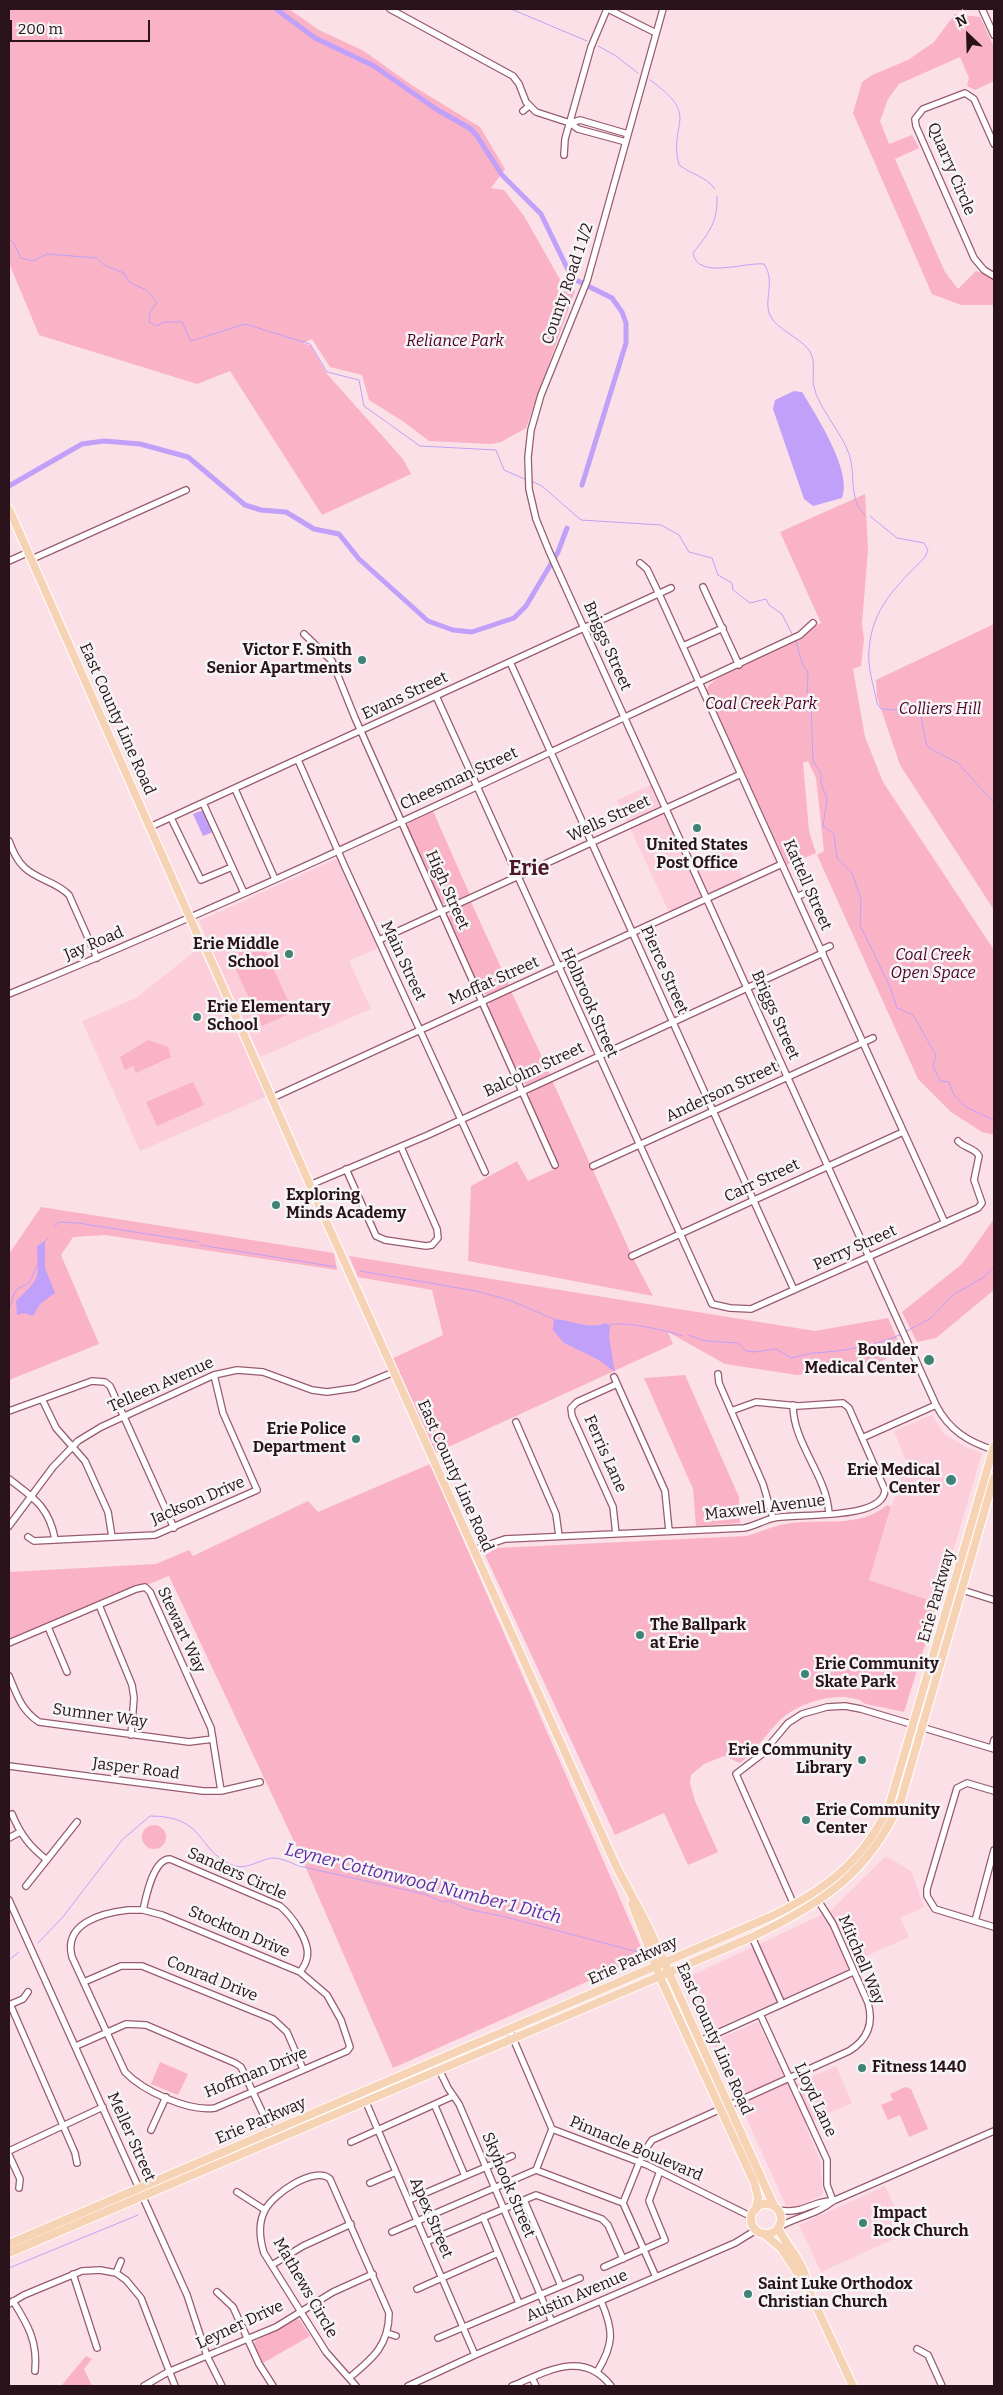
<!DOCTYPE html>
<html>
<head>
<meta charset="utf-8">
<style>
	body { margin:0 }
	#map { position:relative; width:1003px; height:2395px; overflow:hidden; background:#fce0e7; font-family:Bitter,serif }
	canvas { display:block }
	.frame { position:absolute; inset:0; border:10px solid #2a121a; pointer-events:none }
	.north { position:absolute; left:943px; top:10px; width:50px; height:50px; -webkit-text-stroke:4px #f5f5f5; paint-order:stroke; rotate:336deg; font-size:14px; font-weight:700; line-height:20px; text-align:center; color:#2a121a }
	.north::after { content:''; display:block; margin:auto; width:18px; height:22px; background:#2a121a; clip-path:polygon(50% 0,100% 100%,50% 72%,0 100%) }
	.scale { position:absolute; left:10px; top:20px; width:140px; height:22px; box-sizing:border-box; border:2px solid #2a121a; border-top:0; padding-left:6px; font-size:15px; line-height:18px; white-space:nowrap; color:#2a121a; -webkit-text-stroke:4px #f5f5f5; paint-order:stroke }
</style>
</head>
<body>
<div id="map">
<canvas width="1003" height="2395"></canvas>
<div class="frame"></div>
<div class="north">N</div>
<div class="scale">200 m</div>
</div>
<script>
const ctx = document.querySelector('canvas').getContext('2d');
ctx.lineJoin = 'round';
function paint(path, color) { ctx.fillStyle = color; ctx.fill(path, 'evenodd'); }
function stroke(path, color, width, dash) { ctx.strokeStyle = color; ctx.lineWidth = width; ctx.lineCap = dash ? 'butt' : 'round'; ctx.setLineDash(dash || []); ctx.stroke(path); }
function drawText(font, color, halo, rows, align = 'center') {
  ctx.font = font + ' Bitter,serif'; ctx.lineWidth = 5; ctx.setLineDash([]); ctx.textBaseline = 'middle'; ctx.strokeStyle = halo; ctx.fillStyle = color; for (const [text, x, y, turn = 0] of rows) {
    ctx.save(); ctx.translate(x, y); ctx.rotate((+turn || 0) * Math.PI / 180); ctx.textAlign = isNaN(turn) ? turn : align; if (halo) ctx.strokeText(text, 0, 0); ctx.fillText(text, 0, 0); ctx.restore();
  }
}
paint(new Path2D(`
	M 651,785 L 687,863 L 728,845 L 743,878 L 669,912 L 617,800 Z
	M 338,858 L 378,948 L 349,961 L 371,1009 L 260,1057 L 199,921 Z
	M 199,948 L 267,1096 L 140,1151 L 82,1021 L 136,998 Z
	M 932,1415 L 944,1434 L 968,1448 L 982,1453 L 938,1603 L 869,1580 L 906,1461 L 894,1431 Z
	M 886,1856 L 911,1871 L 924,1907 L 900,1918 L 909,1937 L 855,1961 L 845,1971 L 710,2031 L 686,1978 L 830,1911 Z
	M 758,2022 L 789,2087 L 836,2066 L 852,2103 L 805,2124 L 820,2161 L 823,2195 L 788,2210 L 712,2042 Z
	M 885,2186 L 907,2233 L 821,2272 L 799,2225 Z`), '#fccdda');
paint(new Path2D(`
	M 9,9 L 289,9 L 319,30 L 364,51 L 413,86 L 480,127 L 505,169 L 491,188 L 504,190 L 524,216 L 562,283 L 575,291 L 526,428 L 501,442 L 491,444 L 429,441 L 404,422 L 369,400 L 362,375 L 330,367 L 312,339 L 303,343 L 311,346 L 327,374 L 403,459 L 411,474 L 322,515 L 230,371 L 197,384 L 39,335 L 9,263 Z
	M 955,14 L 980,17 L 994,47 L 994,81 L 975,90 L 967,86 L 969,78 L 960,57 L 899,84 L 888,99 L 880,121 L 889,144 L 912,135 L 919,148 L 895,159 L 945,272 L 958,289 L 976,271 L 994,277 L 994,305 L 961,305 L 932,294 L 853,113 L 862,82 L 872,75 L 908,60 L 934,42 Z
	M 865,494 L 868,550 L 862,624 L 864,639 L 861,666 L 853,669 L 865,737 L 883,782 L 994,950 L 994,1135 L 982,1132 L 951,1112 L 918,1079 L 817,855 L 824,851 L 816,778 L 808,761 L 803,763 L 809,831 L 816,853 L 787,865 L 707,691 L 708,686 L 718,678 L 803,638 L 800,632 L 821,623 L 780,532 Z
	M 994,624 L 994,910 L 900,765 L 877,697 L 876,680 Z
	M 433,811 L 470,895 L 447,905 L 441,903 L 407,827 L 409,822 Z
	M 471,902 L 509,985 L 488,995 L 481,992 L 448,918 L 451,912 Z
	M 262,943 L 293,1012 L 262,1026 L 230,957 Z
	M 511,991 L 550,1074 L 527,1085 L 521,1081 L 488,1007 L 491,1000 Z
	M 148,1040 L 168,1047 L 171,1057 L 136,1073 L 133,1066 L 125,1070 L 120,1057 Z
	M 552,1080 L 632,1256 L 653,1296 L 468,1261 L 471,1186 L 517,1161 L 528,1181 L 559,1167 L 528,1098 L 530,1090 Z
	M 193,1082 L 204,1105 L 157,1126 L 146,1102 Z
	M 41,1207 L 334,1253 L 337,1270 L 105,1235 L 73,1237 L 61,1255 L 99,1344 L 9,1380 L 9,1254 Z
	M 994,1219 L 994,1290 L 936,1338 L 917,1342 L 902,1312 L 962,1264 Z
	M 349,1256 L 815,1331 L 888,1318 L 902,1350 L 878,1363 L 797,1375 L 725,1364 L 668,1332 L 673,1344 L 433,1454 L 389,1360 L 443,1335 L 432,1290 L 358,1277 Z
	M 685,1375 L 739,1497 L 740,1523 L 696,1526 L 693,1489 L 644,1378 Z
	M 430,1464 L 645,1956 L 393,2068 L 299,1852 L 169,1576 L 9,1639 L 9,1572 L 156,1564 L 189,1550 L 193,1556 L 308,1501 L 318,1512 Z
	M 887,1505 L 891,1507 L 869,1580 L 938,1603 L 904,1712 C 892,1709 879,1707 866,1704 C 862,1703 860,1699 856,1699 C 832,1692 797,1704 780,1720 C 766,1734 756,1751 740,1763 L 724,1756 L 704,1764 L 691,1775 L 690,1783 L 695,1801 L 718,1852 L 688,1865 L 664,1813 L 615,1835 L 485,1555 L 497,1548 L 746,1536 C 761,1532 775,1525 791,1523 C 823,1519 861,1528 887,1505 Z
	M142 1837a12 12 0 1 1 24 0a12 12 0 1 1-24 0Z
	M 160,2062 L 188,2074 L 178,2095 L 151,2084 Z
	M 905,2087 L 911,2089 L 928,2129 L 909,2137 L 900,2115 L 888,2120 L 881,2105 L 893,2100 L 890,2094 Z
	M 296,2319 L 300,2320 L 310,2336 L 263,2363 L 254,2345 L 255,2341 Z
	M 86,2356 L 92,2359 L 84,2369 L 92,2386 L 61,2386 Z`), '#fab2c7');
paint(new Path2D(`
	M 794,391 L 802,392 C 816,415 853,472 842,498 L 813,506 L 804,499 L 773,409 L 775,400 Z
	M 203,810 L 213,832 L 203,836 L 193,814 Z
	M 45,1241 L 45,1268 L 55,1293 L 40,1304 L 33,1316 L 24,1313 L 17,1315 L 16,1301 C 41,1276 38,1282 37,1246 Z
	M 554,1319 C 572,1320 588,1330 606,1323 L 610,1326 L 609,1337 L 615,1372 L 599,1360 L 564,1343 L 553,1330 Z`), '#c0a0f8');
stroke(new Path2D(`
	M 511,9 L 587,41
	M 598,46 L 616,56 L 638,73
	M 650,80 C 702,117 668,121 679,165 C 691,174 707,177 715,189
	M 717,196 C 718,223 709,232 693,253 C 697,280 744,262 764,264 C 776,281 763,300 770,315 C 776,329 799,337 809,350 C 817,361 811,375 814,387 C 818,407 842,433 849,454 C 856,474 848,500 865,515
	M 9,239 L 14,243 L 21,258 L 33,261 L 47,254 L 97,258 L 104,265 L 124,273 L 129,282 L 146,290 L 157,302 L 150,312 L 149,322 L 157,326 L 164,322 L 182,322 L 191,341 L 245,324 L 310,344 L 327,372 L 359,380 L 364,406 L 420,446 L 496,450 L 504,470 L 527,480
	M 531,481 L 542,486 L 581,520 L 661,525 L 679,535 L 689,552 L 712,558 L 718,575 L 732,583 L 733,590 L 750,603 L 766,599 L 769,605 L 782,614 L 793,636
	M 870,516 L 897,538 L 924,543 L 928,550 L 925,557 C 897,586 872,607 869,650 C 867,666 874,687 877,703 L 881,709 L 913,711 L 921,717 L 926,743 L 929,748 L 958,763 L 994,803
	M 795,639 L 803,665 L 808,672 L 807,691 L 811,701 L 813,761 L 821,773 L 821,783 L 827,799 L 823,826 L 834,834 L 837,858 L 852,873 L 861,899 L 860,925 L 890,987 L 897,1008 L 913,1015 L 936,1055 L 933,1066 L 940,1081 L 949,1082 L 954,1095 L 966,1107 L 994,1120
	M 54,1227 L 59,1222 L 78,1223 L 198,1242
	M 45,1241 L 48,1238
	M 200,1245 L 336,1267
	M 360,1271 L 476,1291 L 509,1300 L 554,1319
	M 9,1310 L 14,1294 L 17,1289 L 29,1283 L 38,1264
	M 609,1325 C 623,1320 668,1331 683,1336
	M 905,1332 L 931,1318 L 953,1295 L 984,1277 L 994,1267
	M 688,1335 L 706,1341 L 738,1343 L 746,1351 L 754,1352 L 776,1349 L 791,1358 C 799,1357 807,1353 814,1353 C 844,1351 873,1347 902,1334
	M 38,1943 L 62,1918 L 122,1840 L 150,1816 C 206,1816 196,1850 232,1865 C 246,1871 260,1859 273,1858 C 282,1858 291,1863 299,1866 L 424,1894 L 443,1902 L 449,1901 L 467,1909 L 506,1917 L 638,1952
	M 9,1960 L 19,1952
	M 9,2268 L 138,2215`), '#c0a0f8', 1);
stroke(new Path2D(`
	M 276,9 L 315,38 L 374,66 L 436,109 L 471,129 L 477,136 L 502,175 L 541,214 L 572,278 L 612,298 L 622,312 L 626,323 L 626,343 L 582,485
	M 9,486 L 82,444 L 104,441 L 140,444 L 188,457 L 245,505 L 261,510 L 286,512 L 314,529 L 339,534 L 359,559 L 428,621 L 453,630 L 472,632 L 514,618 L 526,606 L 558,552 L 567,528`), '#c0a0f8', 5);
const minor = new Path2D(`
	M 390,9 L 513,76 L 519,84 L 526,102 L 536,112 L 570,123 L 578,129 L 626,142
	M 608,9 L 656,33
	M 663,9 L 587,281 L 541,395 L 531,430 L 528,457 L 529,489 L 536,519 L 549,551 L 936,1405 C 949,1430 968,1442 994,1450
	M 982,9 L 994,35
	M 523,111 L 529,106
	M 570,123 L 580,120 L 628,134
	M 994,144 L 974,99 L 965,93 L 923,109 L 915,119 L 916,126 L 974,258 L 984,270 L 994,276
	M 564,155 L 565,139 L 591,47 L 607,9
	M 32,559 L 186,490
	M 9,561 L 29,552
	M 640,563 L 647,569 L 659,594 L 945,1223
	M 703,587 L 739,665
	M 304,634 L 332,661 L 355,718 L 555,1165
	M 683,646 L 723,628
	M 510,662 L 794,1290
	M 436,696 L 712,1304 L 730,1308 L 751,1309 L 978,1208 L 982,1203 L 974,1180 L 979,1156 C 975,1148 964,1148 958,1141
	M 298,760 L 345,867 L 485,1172
	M 235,789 L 275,879
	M 203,803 L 244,893
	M 171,818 L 201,880 L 232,867
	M 150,827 L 671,588
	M 9,841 C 13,851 17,861 25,868 C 38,880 57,882 69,895 L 97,958
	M 797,897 L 807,892
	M 379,940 L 741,774
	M 821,950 L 830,946
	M 9,994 C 277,885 538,757 800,635 L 813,623
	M 272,1098 L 782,864
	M 593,1166 L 873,1038
	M 346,1169 L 376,1236 L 385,1240 L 426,1246 L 432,1245 L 438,1238 L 437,1229 L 401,1147
	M 310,1185 L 428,1135 L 823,953
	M 632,1256 L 903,1132
	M 718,1374 L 719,1383 L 763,1484 L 773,1518
	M 614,1377 L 665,1491 L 669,1531
	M 42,1399 L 56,1428 L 85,1461 L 108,1512 L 112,1537
	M 793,1405 C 793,1444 827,1475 829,1514
	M 9,1411 L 92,1381 L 105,1382 L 110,1386 L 174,1528
	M 516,1422 L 556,1514 L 559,1536
	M 862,1438 L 936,1405
	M 9,1479 C 34,1498 49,1507 55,1539
	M 9,1526 L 53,1467 L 78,1441 L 101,1427 L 214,1375 L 237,1370 L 263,1372 L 312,1390 L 327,1392 L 355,1388 L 394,1372
	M 616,1534 L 613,1507 L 572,1416 L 571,1408 L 577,1402 L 617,1384
	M 28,1537 L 34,1541 L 155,1535 L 257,1490 L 223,1413 L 214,1375
	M 473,1550 L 505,1539 L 744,1528 C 755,1526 764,1520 774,1518 C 796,1513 883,1521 885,1490 L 849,1408 L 843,1403 L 798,1406 L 756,1402 L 731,1411
	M 962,1590 L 994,1600
	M 99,1605 L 132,1685 L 134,1698 L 131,1735
	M 48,1627 L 67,1672
	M 9,1643 L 136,1589 L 145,1587 L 150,1592 L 211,1728 L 221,1791
	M 9,1676 C 17,1695 21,1710 39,1722 L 189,1742 L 213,1739
	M 992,1748 L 994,1740
	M 9,1766 L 203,1791 L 221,1791 L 260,1782
	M 994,1791 L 967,1783 L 957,1788 L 927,1889 L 927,1896 L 935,1909 L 994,1927
	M 12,1814 C 20,1834 30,1847 47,1860
	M 9,1838 L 20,1832
	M 26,1886 L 77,1822
	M 9,1900 L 187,2295 L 207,2356 L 222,2386
	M 794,1905 L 736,1774 L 762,1754 L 788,1723 L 802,1714 L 827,1707 L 845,1706 L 861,1709 L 994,1749
	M 128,1910 L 143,1910 L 162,1915 L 300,1972 L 327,1995 L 341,2020 L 350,2047 L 347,2051 L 215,2108 C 189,2112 143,2091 125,2072 L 72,1957 C 63,1923 102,1913 128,1910 Z
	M 143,1910 C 146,1897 153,1859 170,1859 L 280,1906 C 291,1915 311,1942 307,1958 C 306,1963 303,1968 300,1972
	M 975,1921 L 994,1850
	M 752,1937 L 782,2004
	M 84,1982 L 121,1966 L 142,1966 L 273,2019 L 287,2032 L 303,2069
	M 10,2004 L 75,2153 L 77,2163
	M 9,2005 L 23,1999 L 28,1992
	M 760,2014 L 827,2160 L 827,2185 L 833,2201
	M 509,2029 L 552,2129 L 647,2165 L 752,2217
	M 700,2041 L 853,1972
	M 76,2046 L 126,2024 L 146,2025 L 235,2063 L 241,2067 L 275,2139
	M 435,2061 L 448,2088 L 459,2104 L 552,2322
	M 362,2093 L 475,2355
	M 435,2106 L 465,2176
	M 151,2130 L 166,2097
	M 351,2142 L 453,2096
	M 9,2151 L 103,2107
	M 9,2155 L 20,2179 L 19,2188
	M 536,2170 L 552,2129
	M 370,2183 L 396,2172
	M 237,2192 L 265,2210
	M 409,2200 L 512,2156
	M 524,2200 L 561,2286
	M 623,2203 L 643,2153 L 652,2140 L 849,2051 C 867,2040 874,2024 868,2003 L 833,1924 L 814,1894
	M 623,2203 L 656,2277
	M 779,2210 C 803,2215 813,2200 833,2201
	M 483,2217 L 519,2303
	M 779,2227 C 796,2217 818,2214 833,2201 L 994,2131
	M 392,2232 L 536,2170 L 623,2203
	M 426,2242 L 536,2195 L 602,2219 L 608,2225 L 623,2259
	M 272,2265 L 303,2246 L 351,2224
	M 604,2267 L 665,2240 L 649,2201 L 660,2171
	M 116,2273 L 121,2261
	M 73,2274 L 97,2348
	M 417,2289 L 498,2253
	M 217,2292 L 233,2307 L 259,2364 L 273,2386
	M 13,2301 C 28,2325 38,2342 35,2371
	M 9,2304 L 24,2295 L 82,2271 L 100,2270 L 116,2273 L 126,2280 L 141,2298 L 175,2386
	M 387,2333 L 396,2336
	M 438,2338 L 580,2278
	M 917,2349 L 928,2355 L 942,2386
	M 597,2372 C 614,2344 614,2331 601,2301
	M 349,2378 C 372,2359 389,2346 389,2313 L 330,2179 C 315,2165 273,2194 265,2210 C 258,2223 260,2240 264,2253 L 326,2352 L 356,2386
	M 532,2378 L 536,2386
	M 144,2386 L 168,2372 L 276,2327 L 333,2292 L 373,2274
	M 408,2386 L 475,2355 L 735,2243 L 756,2230
	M 512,2386 C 546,2372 583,2349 611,2386`);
const major = new Path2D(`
	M 9,509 L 201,943
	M 200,940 L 207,951 L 321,1210 L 617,1868 L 647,1924 L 774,2206
	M 632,1904 L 663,1984 L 754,2182 L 758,2197 L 756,2209
	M751 2219a15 15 0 1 1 30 0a15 15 0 1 1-30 0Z
	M 778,2228 C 789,2251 805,2261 808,2289
	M 764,2234 L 781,2248 L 808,2289 L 853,2386
	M 9,2244 L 770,1917 C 825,1890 865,1861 890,1803 L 994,1446
	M 9,2253 L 752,1937 C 821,1904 870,1873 901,1800 L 994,1478`);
stroke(minor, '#975b6e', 8);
stroke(major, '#fff', 10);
stroke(minor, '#fff', 5.5);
stroke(major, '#f7d3b6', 8);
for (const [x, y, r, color] of [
	[362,660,5,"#3f8376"],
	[697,828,5,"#3f8376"],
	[289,954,5,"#3f8376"],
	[197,1017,5,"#3f8376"],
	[276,1205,5,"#3f8376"],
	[929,1360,6,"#3f8376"],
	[356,1439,5,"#3f8376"],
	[951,1480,6,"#3f8376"],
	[640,1635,5,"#3f8376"],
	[805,1674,5,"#3f8376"],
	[862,1760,5,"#3f8376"],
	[806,1820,5,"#3f8376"],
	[862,2068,5,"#3f8376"],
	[863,2223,5,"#3f8376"],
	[748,2294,5,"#3f8376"]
]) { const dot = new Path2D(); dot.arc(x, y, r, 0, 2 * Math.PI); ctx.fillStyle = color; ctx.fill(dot); stroke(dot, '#f5f5f5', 2); }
drawText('16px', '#2a121a', '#f5f5f5', [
	["Quarry Circle",951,169,67],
	["County Road 1 1/2",568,284,-71],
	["Briggs Street",607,646,66],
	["Evans Street",405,696,-25],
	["East County Line Road",117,719,66],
	["Cheesman Street",459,779,-25],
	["Wells Street",609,819,-25],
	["Kattell Street",807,885,66],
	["High Street",447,890,66],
	["Jay Road",94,944,-23],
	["Main Street",403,961,65],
	["Pierce Street",664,970,66],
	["Moffat Street",494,981,-24],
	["Holbrook Street",589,1003,66],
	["Briggs Street",775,1015,66],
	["Balcolm Street",534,1070,-25],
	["Anderson Street",722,1092,-25],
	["Carr Street",762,1181,-25],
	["Perry Street",855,1248,-24],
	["Telleen Avenue",161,1385,-24],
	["Ferris Lane",605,1454,66],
	["East County Line Road",455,1476,66],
	["Jackson Drive",198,1501,-23],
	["Maxwell Avenue",765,1508,-7],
	["Erie Parkway",937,1596,-74],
	["Stewart Way",181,1630,65],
	["Sumner Way",100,1716,8],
	["Jasper Road",136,1769,7],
	["Sanders Circle",237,1874,24],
	["Stockton Drive",239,1932,23],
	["Mitchell Way",861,1960,67],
	["Erie Parkway",633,1961,-24],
	["Conrad Drive",212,1979,22],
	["East County Line Road",714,2039,66],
	["Hoffman Drive",256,2073,-22],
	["Lloyd Lane",815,2100,65],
	["Erie Parkway",261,2121,-23],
	["Meller Street",131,2137,66],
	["Pinnacle Boulevard",636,2149,23],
	["Skyhook Street",508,2185,67],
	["Apex Street",431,2218,67],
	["Mathews Circle",305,2288,60],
	["Austin Avenue",577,2296,-23],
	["Leyner Drive",240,2325,-25]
]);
drawText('italic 16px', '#510127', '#f5f5f5', [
	["Reliance Park",455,342],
	["Coal Creek Park",761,705],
	["Colliers Hill",940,710],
	["Coal Creek",933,956],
	["Open Space",933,974]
]);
drawText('bold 16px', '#2a121a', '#f5f5f5', [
	["Victor F. Smith",352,651,"right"],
	["Senior Apartments",352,669,"right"],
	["United States",697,846,"center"],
	["Post Office",697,864,"center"],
	["Erie Middle",279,945,"right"],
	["School",279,963,"right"],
	["Erie Elementary",207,1008],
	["School",207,1026],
	["Exploring",286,1196],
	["Minds Academy",286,1214],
	["Boulder",918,1351,"right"],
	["Medical Center",918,1369,"right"],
	["Erie Police",346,1430,"right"],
	["Department",346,1448,"right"],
	["Erie Medical",940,1471,"right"],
	["Center",940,1489,"right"],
	["The Ballpark",650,1626],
	["at Erie",650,1644],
	["Erie Community",815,1665],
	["Skate Park",815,1683],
	["Erie Community",852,1751,"right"],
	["Library",852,1769,"right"],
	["Erie Community",816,1811],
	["Center",816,1829],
	["Fitness 1440",872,2068],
	["Impact",873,2214],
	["Rock Church",873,2232],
	["Saint Luke Orthodox",758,2285],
	["Christian Church",758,2303]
], 'left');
drawText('italic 18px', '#6429a7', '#f5f5f5', [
	["Leyner Cottonwood Number 1 Ditch",423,1884,14]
]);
drawText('bold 21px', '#4b162a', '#f5f5f5', [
	["Erie",529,869]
]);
</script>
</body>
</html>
